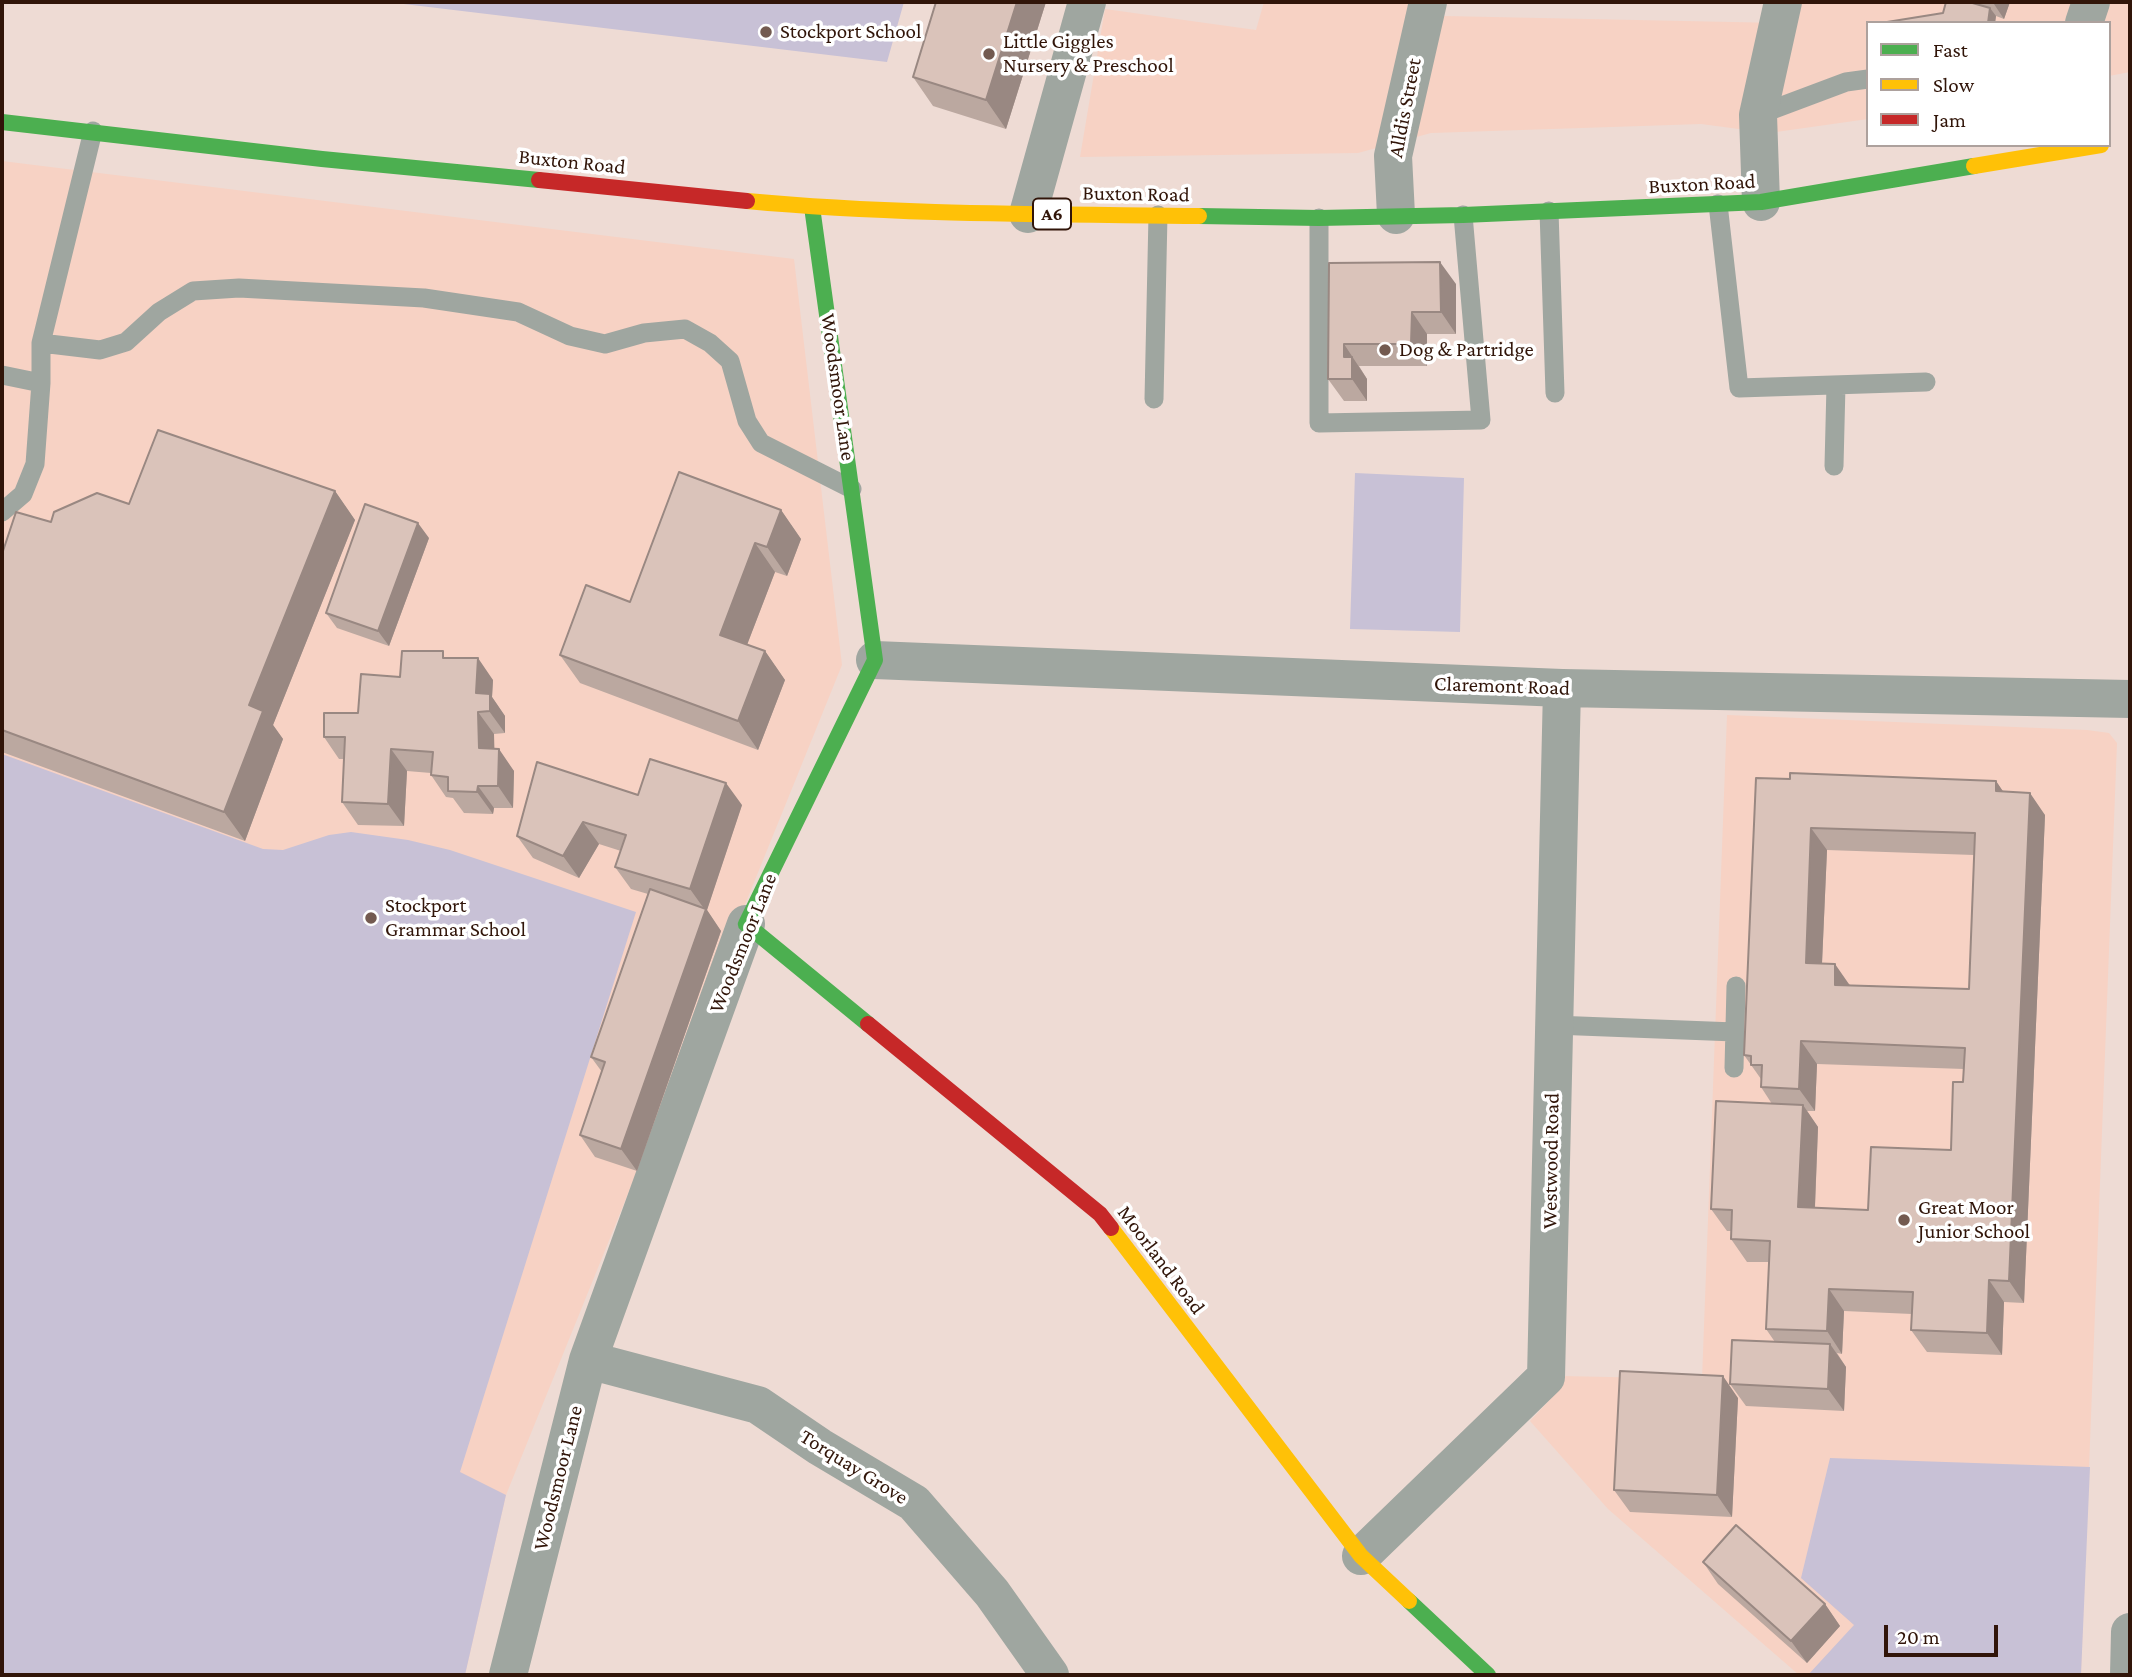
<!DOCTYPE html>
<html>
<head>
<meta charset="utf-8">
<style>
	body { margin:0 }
	#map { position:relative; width:2132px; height:1677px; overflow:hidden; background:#eedbd4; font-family:"Crimson Pro",serif }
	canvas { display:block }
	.frame { position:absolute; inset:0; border:4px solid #311509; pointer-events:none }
	.legend { position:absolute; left:1866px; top:21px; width:245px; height:126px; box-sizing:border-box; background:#fff; border:2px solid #ada19d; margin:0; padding:9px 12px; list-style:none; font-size:21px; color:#311509 }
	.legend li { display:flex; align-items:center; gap:14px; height:35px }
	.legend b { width:35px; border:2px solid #ada19d }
	.scale { position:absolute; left:1884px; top:1625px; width:114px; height:32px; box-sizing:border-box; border:4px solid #311509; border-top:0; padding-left:9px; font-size:21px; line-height:24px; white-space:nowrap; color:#311509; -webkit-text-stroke:5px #fff; paint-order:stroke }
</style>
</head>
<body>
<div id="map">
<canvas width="2132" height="1677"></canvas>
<div class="frame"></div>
<ul class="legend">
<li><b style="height:9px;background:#4caf50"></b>Fast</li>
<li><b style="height:9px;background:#ffc107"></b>Slow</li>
<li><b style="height:9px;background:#c62828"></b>Jam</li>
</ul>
<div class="scale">20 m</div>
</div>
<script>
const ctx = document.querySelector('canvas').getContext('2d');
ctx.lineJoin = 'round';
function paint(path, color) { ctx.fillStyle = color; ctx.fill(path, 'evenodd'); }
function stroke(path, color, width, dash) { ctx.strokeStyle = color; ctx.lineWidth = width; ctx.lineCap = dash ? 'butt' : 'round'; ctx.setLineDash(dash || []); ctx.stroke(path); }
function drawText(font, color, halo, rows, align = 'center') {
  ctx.font = font + ' "Crimson Pro",serif'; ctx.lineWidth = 7; ctx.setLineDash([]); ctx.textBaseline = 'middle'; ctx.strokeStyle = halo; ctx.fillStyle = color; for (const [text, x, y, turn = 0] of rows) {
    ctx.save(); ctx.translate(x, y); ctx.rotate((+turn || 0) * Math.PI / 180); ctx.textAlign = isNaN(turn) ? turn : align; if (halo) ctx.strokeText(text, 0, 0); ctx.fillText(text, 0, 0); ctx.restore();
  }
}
paint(new Path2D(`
	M 1264,2 L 1447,2 L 1444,16 L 1780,23 L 1788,2 L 2130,2 L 2130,72 L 2109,76 L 2109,23 L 1868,23 L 1868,119 L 1769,133 L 1701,124 L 1431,133 L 1358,153 L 1080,157 L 1105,9 L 1256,30 Z
	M 2,161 L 794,259 L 842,665 L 506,1495 L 465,1675 L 2,1675 Z
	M 1727,715 L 2087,730 L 2109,733 L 2117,743 L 2081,1675 L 1799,1675 L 1608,1509 L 1530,1421 L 1558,1391 L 1562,1376 L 1702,1379 Z`), '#f7d2c4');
paint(new Path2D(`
	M 387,2 L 904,2 L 887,62 Z
	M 1355,473 L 1464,478 L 1460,632 L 1350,629 Z
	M 2,754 L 263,849 L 283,850 L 329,835 L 351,832 L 408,840 L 450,850 L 636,912 L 460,1472 L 506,1495 L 465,1675 L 2,1675 Z
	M 1830,1458 L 2090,1467 L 2081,1675 L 1808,1675 L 1854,1625 L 1801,1578 Z`), '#c8c1d6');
stroke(new Path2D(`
	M 1758,115 L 1846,82 L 1868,79
	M 1718,204 L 1739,388 L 1926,382
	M 1549,211 L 1555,393
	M 1319,218 L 1319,423 L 1481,420 L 1463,215
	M 41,343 L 100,350 L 126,342 L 159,312 L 193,291 L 239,288 L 424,298 L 518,312 L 570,336 L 605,344 L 644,333 L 685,329 L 710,343 L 730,361 L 747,421 L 761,443 L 852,489
	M 2,375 L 41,383
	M 1154,399 L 1158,215
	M 1834,466 L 1836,385
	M 2,512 L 23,494 L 35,464 L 41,383 L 41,343 L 93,131
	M 1554,1025 L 1735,1032
	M 1734,1068 L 1736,986`), '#9fa6a0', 19);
stroke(new Path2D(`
	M 2084,23 L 2091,2
	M 1761,202 L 1758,115 L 1783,2
	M 1028,214 L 1087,2
	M 1396,215 L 1393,156 L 1428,2
	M 875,660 L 1562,688 L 2130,699
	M 588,1360 L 758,1405 L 820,1447 L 914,1503 L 992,1593 L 1050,1675
	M 1361,1556 L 1546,1377 L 1562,688
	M 508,1675 L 588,1360 L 746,924
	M 2129,1675 L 2130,1632`), '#9fa6a0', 38);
stroke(new Path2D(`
	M 2,122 L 322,159 L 539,180
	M 812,207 L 875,660 L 746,924 L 868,1024
	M 1199,216 L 1319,218 L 1463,215 L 1761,202 L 1974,166
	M 1409,1601 L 1488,1675`), '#4caf50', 16);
stroke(new Path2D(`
	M 1974,166 L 2101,145
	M 747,201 C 897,215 1048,214 1199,216
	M 1111,1228 L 1361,1556 L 1409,1601`), '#ffc107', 16);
stroke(new Path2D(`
	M 539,180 L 747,201
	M 868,1024 L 1100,1214 L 1111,1228`), '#c62828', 16);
paint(new Path2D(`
	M 936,2 L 1046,2 L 1006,129 L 933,106 L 913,77 Z
	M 1946,2 L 2010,2 L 2004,19 L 1996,16 L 1995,23 L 1887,23 L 1943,13 Z
	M 1329,263 L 1456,284 L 1456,334 L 1427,334 L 1427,366 L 1359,366 L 1367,379 L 1367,401 L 1344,401 L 1328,379 Z
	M 335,491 L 355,520 L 273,725 L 283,739 L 245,841 L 2,752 L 2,554 L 51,522 L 129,504 Z
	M 781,510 L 801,539 L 787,576 L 775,572 L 747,645 L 765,651 L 785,680 L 758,750 L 580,683 L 560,655 L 630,602 Z
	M 429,538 L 389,646 L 337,628 L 326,613 Z
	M 448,658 L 493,680 L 492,697 L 505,716 L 505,733 L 494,734 L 494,749 L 514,771 L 513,808 L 494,808 L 493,814 L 464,813 L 453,798 L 446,797 L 431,775 L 431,773 L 407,771 L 404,826 L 358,825 L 342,802 L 344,759 L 339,759 L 324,737 L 358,713 Z
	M 1790,779 L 1996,781 L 2003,792 L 2045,815 L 2024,1303 L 2004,1302 L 2002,1355 L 1927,1352 L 1911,1330 L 1912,1314 L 1844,1311 L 1842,1354 L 1837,1353 L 1846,1367 L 1844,1411 L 1746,1406 L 1730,1384 L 1775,1342 L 1766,1329 L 1769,1262 L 1747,1262 L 1731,1239 L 1732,1231 L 1727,1231 L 1711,1209 L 1772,1104 L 1761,1087 L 1761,1079 L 1744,1055 ZM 1827,850 L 1974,855 L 1969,989 L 1850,985 L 1822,964 ZM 1817,1064 L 1964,1069 L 1963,1082 L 1951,1150 L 1868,1210 L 1815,1208 L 1818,1127 L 1807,1111 L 1815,1111 Z
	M 638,795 L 742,805 L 707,910 L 721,931 L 637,1171 L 595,1157 L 580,1135 L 602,1072 L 591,1057 L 648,894 L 631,889 L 615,867 L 621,851 L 599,844 L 579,878 L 533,858 L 517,836 Z
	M 1738,1398 L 1732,1517 L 1630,1512 L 1614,1490 Z
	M 1703,1562 L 1825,1604 L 1840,1626 L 1807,1663 L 1718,1584 Z`), '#bba8a0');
paint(new Path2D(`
	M 1017,2 L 1046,2 L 1006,129 L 986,100 Z
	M 1994,2 L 2010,2 L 2004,19 L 1994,4 Z
	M 1990,8 L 1996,16 L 1995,23 L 1988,23 Z
	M 1440,262 L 1456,284 L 1456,334 L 1441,312 Z
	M 1412,312 L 1427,334 L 1427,366 L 1411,344 Z
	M 1344,344 L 1367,379 L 1367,401 L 1352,379 L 1344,357 Z
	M 335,491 L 355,520 L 273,725 L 283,739 L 245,841 L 224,812 L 249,705 Z
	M 781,510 L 801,539 L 787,576 L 767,547 Z
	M 418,523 L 429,538 L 389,646 L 378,631 Z
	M 755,543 L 775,572 L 740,663 L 720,635 Z
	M 765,651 L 785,680 L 758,750 L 738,721 Z
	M 478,658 L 493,680 L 492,697 L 505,716 L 505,733 L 476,693 Z
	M 478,712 L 494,734 L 495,770 L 479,748 Z
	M 391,749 L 407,771 L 404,826 L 388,804 Z
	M 499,749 L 514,771 L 513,808 L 498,786 Z
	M 1996,781 L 2011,803 L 1996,791 Z
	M 726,783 L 742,805 L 707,910 L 721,931 L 637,1171 L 621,1149 L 705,910 L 690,889 Z
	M 478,786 L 494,808 L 493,814 L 477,792 Z
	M 2030,793 L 2045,815 L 2024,1303 L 2009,1281 Z
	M 583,822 L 599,844 L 579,878 L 563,856 Z
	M 1811,828 L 1827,850 L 1821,985 L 1806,963 Z
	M 1835,964 L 1851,987 L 1835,985 Z
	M 1801,1041 L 1817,1064 L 1815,1111 L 1799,1089 Z
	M 1803,1105 L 1818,1127 L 1814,1229 L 1798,1207 Z
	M 1989,1280 L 2004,1302 L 2002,1355 L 1987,1333 Z
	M 1829,1289 L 1844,1311 L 1842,1354 L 1827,1331 Z
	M 1830,1344 L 1846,1367 L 1844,1411 L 1828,1389 Z
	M 1723,1376 L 1738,1398 L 1732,1517 L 1717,1495 Z
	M 1825,1604 L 1840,1626 L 1807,1663 L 1791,1641 Z`), '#998882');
const building = new Path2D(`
	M 936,2 L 1017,2 L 986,100 L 913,77 Z
	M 1946,2 L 1969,2 L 1990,8 L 1988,23 L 1887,23 L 1887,22 L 1943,13 Z
	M 1440,262 L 1441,312 L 1412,312 L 1411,344 L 1344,344 L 1344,357 L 1352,357 L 1352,379 L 1328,379 L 1329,263 Z
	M 158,430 L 335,491 L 249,705 L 263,711 L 224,812 L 2,730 L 2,554 L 16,512 L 51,522 L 54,512 L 97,493 L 129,504 Z
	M 679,472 L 781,510 L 767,547 L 755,543 L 720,635 L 765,651 L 738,721 L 560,655 L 586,585 L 630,602 Z
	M 365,504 L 418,523 L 378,631 L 326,613 Z
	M 402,651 L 443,651 L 443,658 L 478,658 L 476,693 L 490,694 L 490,711 L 478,712 L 479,748 L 499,749 L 498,786 L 478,786 L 477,792 L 448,791 L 448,777 L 431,775 L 433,752 L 391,749 L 388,804 L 342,802 L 345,737 L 324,737 L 324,713 L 358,713 L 361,674 L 400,677 Z
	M 650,759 L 726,783 L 690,889 L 615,867 L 626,835 L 583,822 L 563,856 L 517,836 L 537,762 L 638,795 Z
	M 1790,773 L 1996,781 L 1996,791 L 2030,793 L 2009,1281 L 1989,1280 L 1987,1333 L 1911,1330 L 1913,1292 L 1829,1289 L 1827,1331 L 1766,1329 L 1770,1241 L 1731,1239 L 1732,1210 L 1711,1209 L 1716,1101 L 1803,1105 L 1798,1207 L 1868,1210 L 1871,1147 L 1951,1150 L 1953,1082 L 1963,1082 L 1965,1048 L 1801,1041 L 1799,1089 L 1761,1087 L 1762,1065 L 1751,1065 L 1751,1056 L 1744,1055 L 1756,778 L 1790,779 ZM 1811,828 L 1975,833 L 1969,989 L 1835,985 L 1835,964 L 1806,963 Z
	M 650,889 L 706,909 L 621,1149 L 580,1135 L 605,1062 L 591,1057 Z
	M 1732,1340 L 1830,1344 L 1828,1389 L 1730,1384 Z
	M 1620,1371 L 1723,1376 L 1717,1495 L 1614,1490 Z
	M 1736,1525 L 1825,1604 L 1791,1641 L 1703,1562 Z`);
paint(building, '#dac3ba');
stroke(building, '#998882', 2);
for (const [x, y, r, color] of [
	[766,32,7,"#735a50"],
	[989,54,7,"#735a50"],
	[1385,350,7,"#735a50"],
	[371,918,7,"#735a50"],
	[1904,1220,7,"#735a50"]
]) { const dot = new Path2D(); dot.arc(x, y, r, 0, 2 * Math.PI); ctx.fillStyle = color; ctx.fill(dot); stroke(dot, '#fff', 2.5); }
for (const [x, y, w] of [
	[1052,214,38]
]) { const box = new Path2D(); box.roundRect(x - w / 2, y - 15.5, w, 31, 5); ctx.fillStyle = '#fff'; ctx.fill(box); stroke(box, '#311509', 2); }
drawText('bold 19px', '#311509', null, [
	["A6",1052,214]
]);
drawText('21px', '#311509', '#fff', [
	["Stockport School",780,32],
	["Little Giggles",1003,42],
	["Nursery & Preschool",1003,66],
	["Dog & Partridge",1399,350],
	["Stockport",385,906],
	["Grammar School",385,930],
	["Great Moor",1918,1208],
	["Junior School",1918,1232]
], 'left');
drawText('21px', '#311509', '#fff', [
	["Alldis Street",1405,108,-79],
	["Buxton Road",572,162,6],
	["Buxton Road",1702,184,-3],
	["Buxton Road",1136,194,1],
	["Woodsmoor Lane",838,387,82],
	["Claremont Road",1502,686,2],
	["Woodsmoor Lane",743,943,-68],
	["Westwood Road",1551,1161,-89],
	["Moorland Road",1161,1260,53],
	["Torquay Grove",854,1467,32],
	["Woodsmoor Lane",558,1478,-76]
]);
</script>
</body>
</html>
